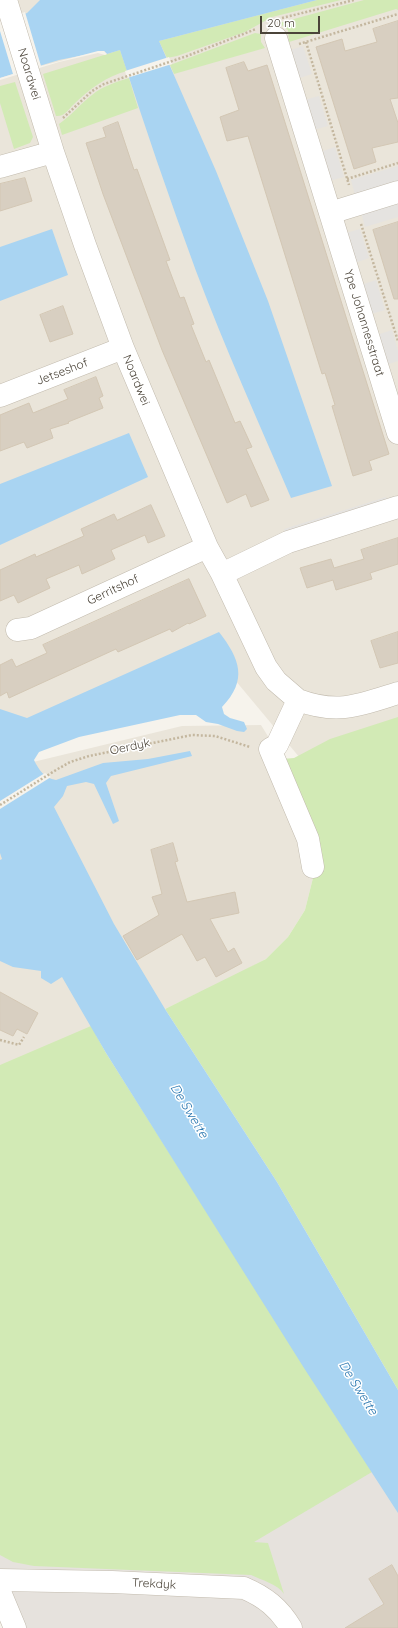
<!DOCTYPE html>
<html>
<head>
<meta charset="utf-8">
<style>
	body { margin:0 }
	#map { position:relative; width:398px; height:1628px; overflow:hidden; background:#f6f3ec; font-family:Quicksand,sans-serif }
	canvas { display:block }
	.scale { position:absolute; left:260px; top:16px; width:60px; height:18px; box-sizing:border-box; border:2px solid #4b4439; border-top:0; padding-left:5px; font-size:12px; line-height:14px; white-space:nowrap; color:#4b4439; -webkit-text-stroke:3px #fff; paint-order:stroke }
</style>
</head>
<body>
<div id="map">
<canvas width="398" height="1628"></canvas>
<div class="scale">20 m</div>
</div>
<script>
const ctx = document.querySelector('canvas').getContext('2d');
ctx.lineJoin = 'round';
function paint(path, color) { ctx.fillStyle = color; ctx.fill(path, 'evenodd'); }
function stroke(path, color, width, dash) { ctx.strokeStyle = color; ctx.lineWidth = width; ctx.lineCap = dash ? 'butt' : 'round'; ctx.setLineDash(dash || []); ctx.stroke(path); }
function drawText(font, color, halo, rows, align = 'center') {
  ctx.font = font + ' Quicksand,sans-serif'; ctx.lineWidth = 3; ctx.setLineDash([]); ctx.textBaseline = 'middle'; ctx.strokeStyle = halo; ctx.fillStyle = color; for (const [text, x, y, turn = 0] of rows) {
    ctx.save(); ctx.translate(x, y); ctx.rotate((+turn || 0) * Math.PI / 180); ctx.textAlign = isNaN(turn) ? turn : align; if (halo) ctx.strokeText(text, 0, 0); ctx.fillText(text, 0, 0); ctx.restore();
  }
}
paint(new Path2D(`
	M 0,0 L 398,0 L 398,733 L 305,764 L 210,650 L 12,741 L 0,725 Z
	M 261,725 L 282,759 L 318,858 L 305,910 L 288,937 L 266,959 L 230,978 L 165,1009 L 0,1074 L 0,770 L 182,726 Z`), '#eae5da');
paint(new Path2D(`
	M 371,1447 L 398,1490 L 398,1628 L 17,1628 L 0,1582 L 0,1521 Z`), '#e6e2dd');
paint(new Path2D(`
	M 317,0 L 341,0 L 272,17 L 245,32 L 177,56 L 167,58 L 159,41 Z
	M 364,0 L 398,0 L 398,10 L 396,9 L 289,42 L 288,30 L 279,23 Z
	M 255,33 L 261,34 L 261,42 L 265,48 L 174,74 L 170,65 Z
	M 120,50 L 127,71 C 107,76 89,89 73,105 C 68,110 64,117 56,116 L 43,74 Z
	M 129,78 L 138,108 L 62,135 L 59,124 C 71,116 80,104 92,95 C 103,86 116,82 129,78 Z
	M 15,82 L 33,137 L 30,143 L 14,149 L 0,103 L 0,86 Z
	M 398,717 L 398,1390 L 277,1182 L 165,1009 L 266,959 L 288,937 L 305,910 L 318,858 L 282,759 L 294,758 L 330,739 Z
	M 91,1026 L 106,1053 L 372,1472 L 254,1542 L 268,1543 L 284,1594 C 278,1584 261,1580 251,1575 L 34,1566 L 13,1562 L 0,1555 L 0,1065 Z`), '#d2eab5');
paint(new Path2D(`
	M 303,46 L 312,74 L 297,79 L 288,51 Z
	M 319,96 L 328,126 L 313,130 L 304,100 Z
	M 335,147 L 344,177 L 329,181 L 320,152 Z
	M 398,166 L 398,182 L 355,195 L 351,180 Z
	M 398,201 L 398,217 L 365,227 L 361,212 Z
	M 360,229 L 369,258 L 355,263 L 346,233 Z
	M 376,280 L 385,310 L 371,314 L 361,285 Z
	M 392,330 L 398,351 L 398,361 L 386,365 L 377,335 Z
	M 386,497 L 388,503 L 286,535 L 284,529 Z`), '#e5e3e0');
paint(new Path2D(`
	M 40,0 L 317,0 L 159,41 L 216,171 L 268,301 L 332,486 L 291,498 C 259,423 225,348 196,271 C 169,198 144,124 120,50 L 107,54 L 104,51 L 59,60 L 0,78 L 0,23 L 27,13 Z
	M 52,229 L 68,275 L 0,301 L 0,247 Z
	M 129,433 L 148,477 L 0,545 L 0,484 Z
	M 219,632 C 240,659 248,680 222,707 L 224,714 L 230,718 L 244,722 L 247,729 L 244,732 L 237,731 L 218,724 L 206,722 L 196,715 L 180,715 L 79,737 L 39,752 L 34,760 C 39,770 44,778 56,780 L 103,763 L 148,759 L 190,751 L 192,756 L 111,776 L 106,783 L 119,821 L 113,824 L 94,784 L 86,782 L 67,786 L 63,796 L 54,807 L 114,924 L 165,1009 L 277,1182 L 398,1390 L 398,1513 L 304,1368 L 106,1053 L 62,977 L 51,984 L 41,978 L 41,971 L 13,967 L 0,961 L 0,860 L 2,859 L 0,853 L 0,709 L 27,718 Z`), '#a9d4f2');
paint(new Path2D(`
	M 25,12 L 41,66 L 98,51 L 104,51 L 107,54 L 105,55 L 98,53 L 59,62 L 0,80 L 0,78 L 13,74 L 0,31 L 0,21 Z
	M 169,57 L 172,64 L 127,78 L 125,71 Z
	M 45,773 L 51,777 L 0,809 L 0,801 Z`), '#f6f3ec');
const building = new Path2D(`
	M 398,21 L 398,98 L 390,99 L 398,123 L 398,142 L 372,148 L 376,162 L 354,169 L 316,47 L 342,39 L 345,51 L 377,42 L 373,29 Z
	M 244,62 L 248,71 L 267,65 L 389,454 L 369,461 L 372,470 L 353,476 L 332,406 L 335,405 L 325,373 L 322,374 L 248,136 L 227,141 L 220,117 L 239,110 L 226,68 Z
	M 118,122 L 134,170 L 137,169 L 170,260 L 166,261 L 180,298 L 184,297 L 194,324 L 191,325 L 206,362 L 209,360 L 235,423 L 240,421 L 252,447 L 246,449 L 269,500 L 251,507 L 246,494 L 227,503 L 162,350 L 103,194 L 86,143 L 106,137 L 103,128 Z
	M 25,178 L 32,201 L 0,211 L 0,184 Z
	M 398,222 L 398,299 L 394,299 L 373,230 Z
	M 63,306 L 73,334 L 50,342 L 40,315 Z
	M 96,377 L 103,396 L 99,398 L 103,408 L 68,422 L 69,423 L 50,429 L 53,438 L 27,448 L 24,442 L 0,451 L 0,415 L 29,403 L 33,413 L 68,399 L 64,390 Z
	M 151,505 L 165,536 L 148,543 L 145,535 L 111,550 L 115,559 L 82,574 L 79,565 L 46,579 L 50,588 L 18,603 L 14,595 L 0,601 L 0,570 L 35,554 L 36,557 L 84,536 L 81,529 L 114,514 L 117,520 Z
	M 398,538 L 398,564 L 370,573 L 372,579 L 336,590 L 333,580 L 307,588 L 300,568 L 331,559 L 334,568 L 364,559 L 361,550 Z
	M 189,579 L 206,616 L 189,624 L 188,623 L 172,632 L 170,629 L 118,652 L 116,649 L 9,698 L 7,692 L 0,696 L 0,665 L 12,659 L 16,667 L 47,653 L 43,645 Z
	M 398,632 L 398,663 L 380,668 L 371,641 Z
	M 173,843 L 178,861 L 175,862 L 187,902 L 235,892 L 239,913 L 210,919 L 228,952 L 234,948 L 242,963 L 216,977 L 205,957 L 197,961 L 182,934 L 137,960 L 123,936 L 159,915 L 152,897 L 162,894 L 151,850 Z
	M 0,992 L 38,1013 L 27,1034 L 17,1029 L 13,1036 L 0,1030 Z
	M 392,1565 L 398,1576 L 398,1628 L 345,1628 L 384,1604 L 369,1579 Z`);
paint(building, '#d8cfc1');
stroke(building, '#d3c7b4', 1);
const minor = new Path2D(`
	M 6,0 L 53,152 L 85,245 L 123,348 L 207,547 L 222,574 L 288,542 L 398,507
	M 276,38 L 398,433
	M 0,167 L 53,152
	M 330,213 L 398,192
	M 0,396 L 123,348
	M 222,574 L 266,667 L 276,681 L 298,700
	M 17,630 L 31,628 L 207,547
	M 313,867 L 308,839 L 270,749 L 277,745 L 298,700 C 338,715 360,705 398,693
	M 0,1580 L 112,1582 L 244,1588 C 265,1597 279,1608 291,1628
	M 0,1592 L 15,1628`);
stroke(minor, '#c2bbae', 23);
stroke(new Path2D(`
	M 282,18 L 354,0
	M 306,42 L 349,185
	M 299,44 L 398,14
	M 63,118 L 92,91 L 104,84 L 187,56 L 256,29
	M 347,179 L 398,163
	M 361,224 L 398,341
	M 0,805 L 56,770 L 70,762 L 89,756 L 192,735 L 215,736 L 250,747
	M 0,1040 L 19,1045 L 24,1037`), '#c4b79f', 2.5, [2, 2]);
stroke(minor, '#fff', 22);
drawText('12px', '#4b4439', '#fff', [
	["Noardwei",29,74,73],
	["Ype Johannesstraat",364,323,73],
	["Jetseshof",62,372,-21],
	["Noardwei",136,380,68],
	["Gerritshof",113,590,-25],
	["Oerdyk",130,747,-12],
	["Trekdyk",154,1584,3]
]);
drawText('italic 13px', '#2e7ab2', '#fff', [
	["De Swette",189,1111,59],
	["De Swette",358,1388,58]
]);
</script>
</body>
</html>
